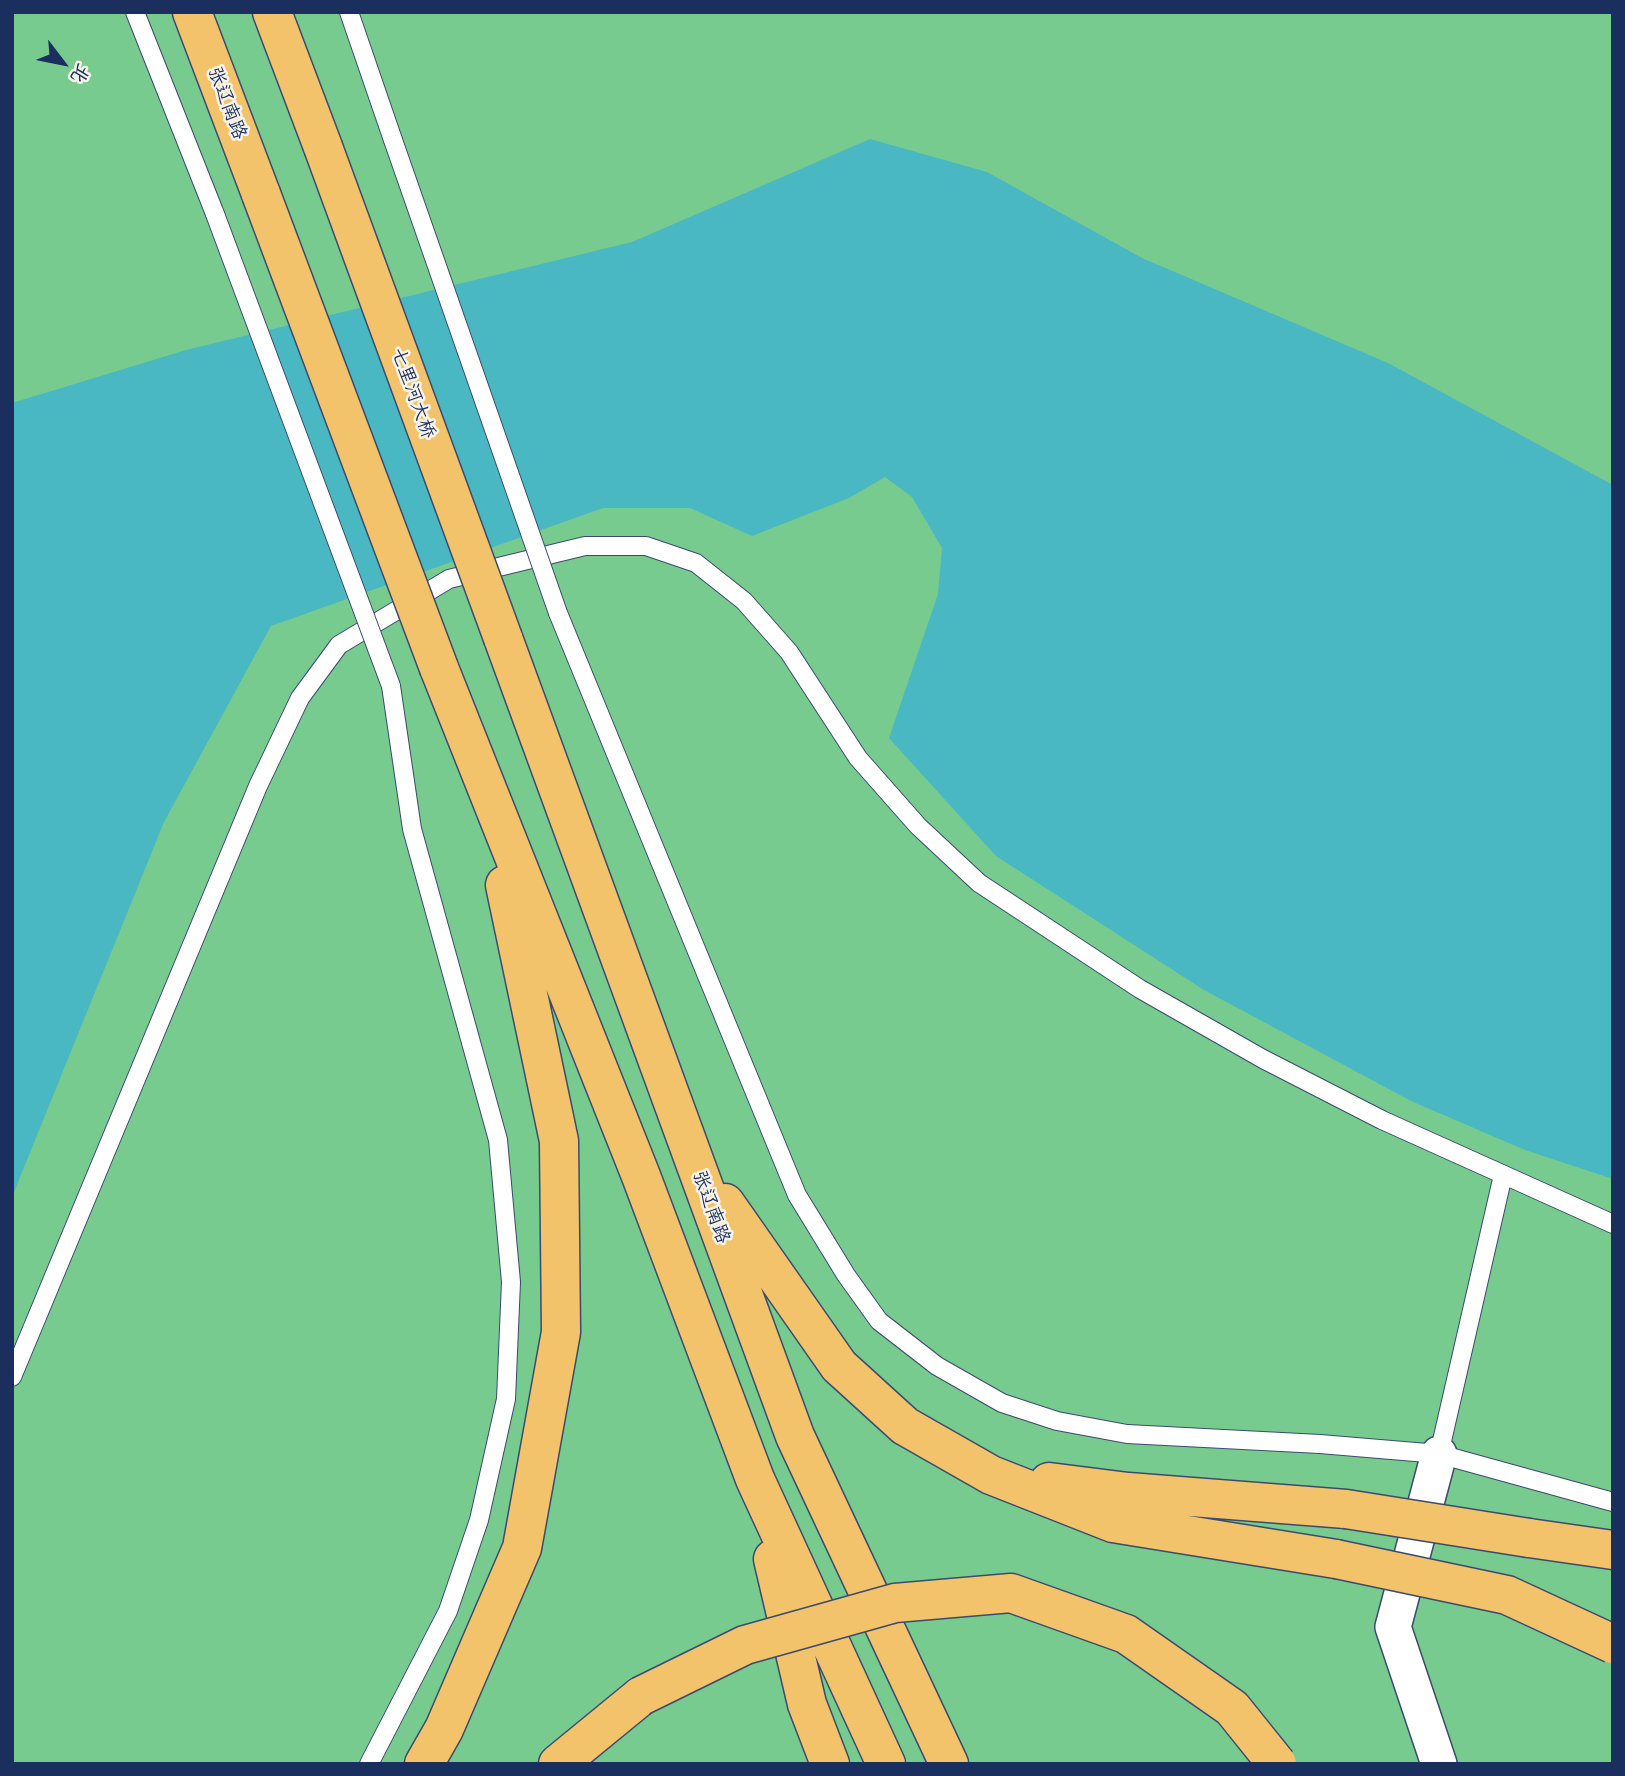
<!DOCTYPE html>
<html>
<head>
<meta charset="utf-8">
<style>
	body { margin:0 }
	#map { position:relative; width:1625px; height:1776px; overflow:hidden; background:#f4e6d0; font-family:Delius,"LXGW WenKai TC",sans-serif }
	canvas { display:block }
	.frame { position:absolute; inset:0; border:14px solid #1b2f5e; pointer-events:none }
	.north { position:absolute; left:28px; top:28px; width:70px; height:70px; -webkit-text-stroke:5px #f7f3e8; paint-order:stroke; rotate:122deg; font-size:19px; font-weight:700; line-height:28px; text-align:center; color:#1b2f5e }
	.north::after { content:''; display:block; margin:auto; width:24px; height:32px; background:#1b2f5e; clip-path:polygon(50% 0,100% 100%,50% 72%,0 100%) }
</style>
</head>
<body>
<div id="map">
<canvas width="1625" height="1776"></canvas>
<div class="frame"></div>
<div class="north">北</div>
</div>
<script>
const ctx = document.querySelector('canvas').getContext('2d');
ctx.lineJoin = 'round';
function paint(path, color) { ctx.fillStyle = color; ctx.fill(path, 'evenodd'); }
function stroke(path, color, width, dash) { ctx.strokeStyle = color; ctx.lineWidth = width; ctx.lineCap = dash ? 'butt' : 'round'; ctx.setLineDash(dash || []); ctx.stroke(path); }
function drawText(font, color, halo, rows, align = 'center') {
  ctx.font = font + ' Delius,"LXGW WenKai TC",sans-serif'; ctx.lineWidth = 5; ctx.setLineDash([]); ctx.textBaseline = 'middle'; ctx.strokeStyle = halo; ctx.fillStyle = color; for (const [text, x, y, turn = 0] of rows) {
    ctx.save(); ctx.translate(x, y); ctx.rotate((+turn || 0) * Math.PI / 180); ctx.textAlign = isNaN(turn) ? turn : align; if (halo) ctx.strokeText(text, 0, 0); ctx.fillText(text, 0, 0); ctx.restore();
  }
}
paint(new Path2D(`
	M 12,12 L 1613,12 L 1613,1764 L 12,1764 Z`), '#78cb8e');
paint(new Path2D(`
	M 870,139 L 987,172 L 1142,258 L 1388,363 L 1613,485 L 1613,1179 L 1525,1150 L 1411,1101 L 1204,990 L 996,856 L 889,738 L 938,594 L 942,548 L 912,497 L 885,477 L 849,498 L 752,536 L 690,508 L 603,508 L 271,626 L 164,822 L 12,1197 L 12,403 L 186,350 L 632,242 Z`), '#49b8c2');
const lane = new Path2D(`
	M 135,12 L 215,214
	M 349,12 L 393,140
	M 558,613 L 797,1195 L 846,1275 L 879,1321 L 937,1366 L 1002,1403 L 1057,1421 L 1127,1434 L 1320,1444 L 1439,1454 L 1613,1502
	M 12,1377 L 258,786 L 300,698 L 339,645 L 449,579 L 585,546 L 646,546 L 696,563 L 744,601 L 789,652 L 858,758 L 918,826 L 979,883 L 1140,989 L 1263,1059 L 1382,1120 L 1613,1224
	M 1439,1454 L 1503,1175
	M 369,1764 L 448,1611 L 479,1520 L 506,1399 L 511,1282 L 498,1140 L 412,829 L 391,686`);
const street = new Path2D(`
	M 1439,1764 L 1393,1627 L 1439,1454`);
const primary = new Path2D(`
	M 192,12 L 261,194
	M 272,12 L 323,147
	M 503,638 L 795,1436 L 949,1764
	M 439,668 L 641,1176 L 755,1479 L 886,1764
	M 725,1203 L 839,1366 L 905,1426 L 991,1475 L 1113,1523 L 1336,1559
	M 1049,1482 L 1128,1492 L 1346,1509
	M 1529,1538 L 1613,1550
	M 773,1559 L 807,1704 L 830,1764
	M 424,1764 L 444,1729 L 522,1548 L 561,1332 L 559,1141 L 505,885
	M 558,1764 L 641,1696`);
stroke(lane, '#3c4a6f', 20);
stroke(street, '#3c4a6f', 38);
stroke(primary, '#3c4a6f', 41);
stroke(lane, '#fff', 18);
stroke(street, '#fff', 35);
stroke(primary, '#f2c36a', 38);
const laneBridge = new Path2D(`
	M 393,140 L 558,613
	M 215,214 L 391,686`);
const primaryBridge = new Path2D(`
	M 323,147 L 503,638
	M 261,194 L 439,668
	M 1346,1509 L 1529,1538
	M 1336,1559 L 1507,1595 L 1613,1644
	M 641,1696 L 745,1645 L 895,1603 L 1011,1593 L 1126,1634 L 1232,1708 L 1277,1764`);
stroke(laneBridge, '#3c4a6f', 20, []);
stroke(primaryBridge, '#3c4a6f', 41, []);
stroke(laneBridge, '#fff', 18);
stroke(primaryBridge, '#f2c36a', 38);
drawText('19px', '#1b2f5e', '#f7f3e8', [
	["张辽南路",227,103,69],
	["七里河大桥",413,393,70],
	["张辽南路",711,1207,70]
]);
</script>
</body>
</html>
